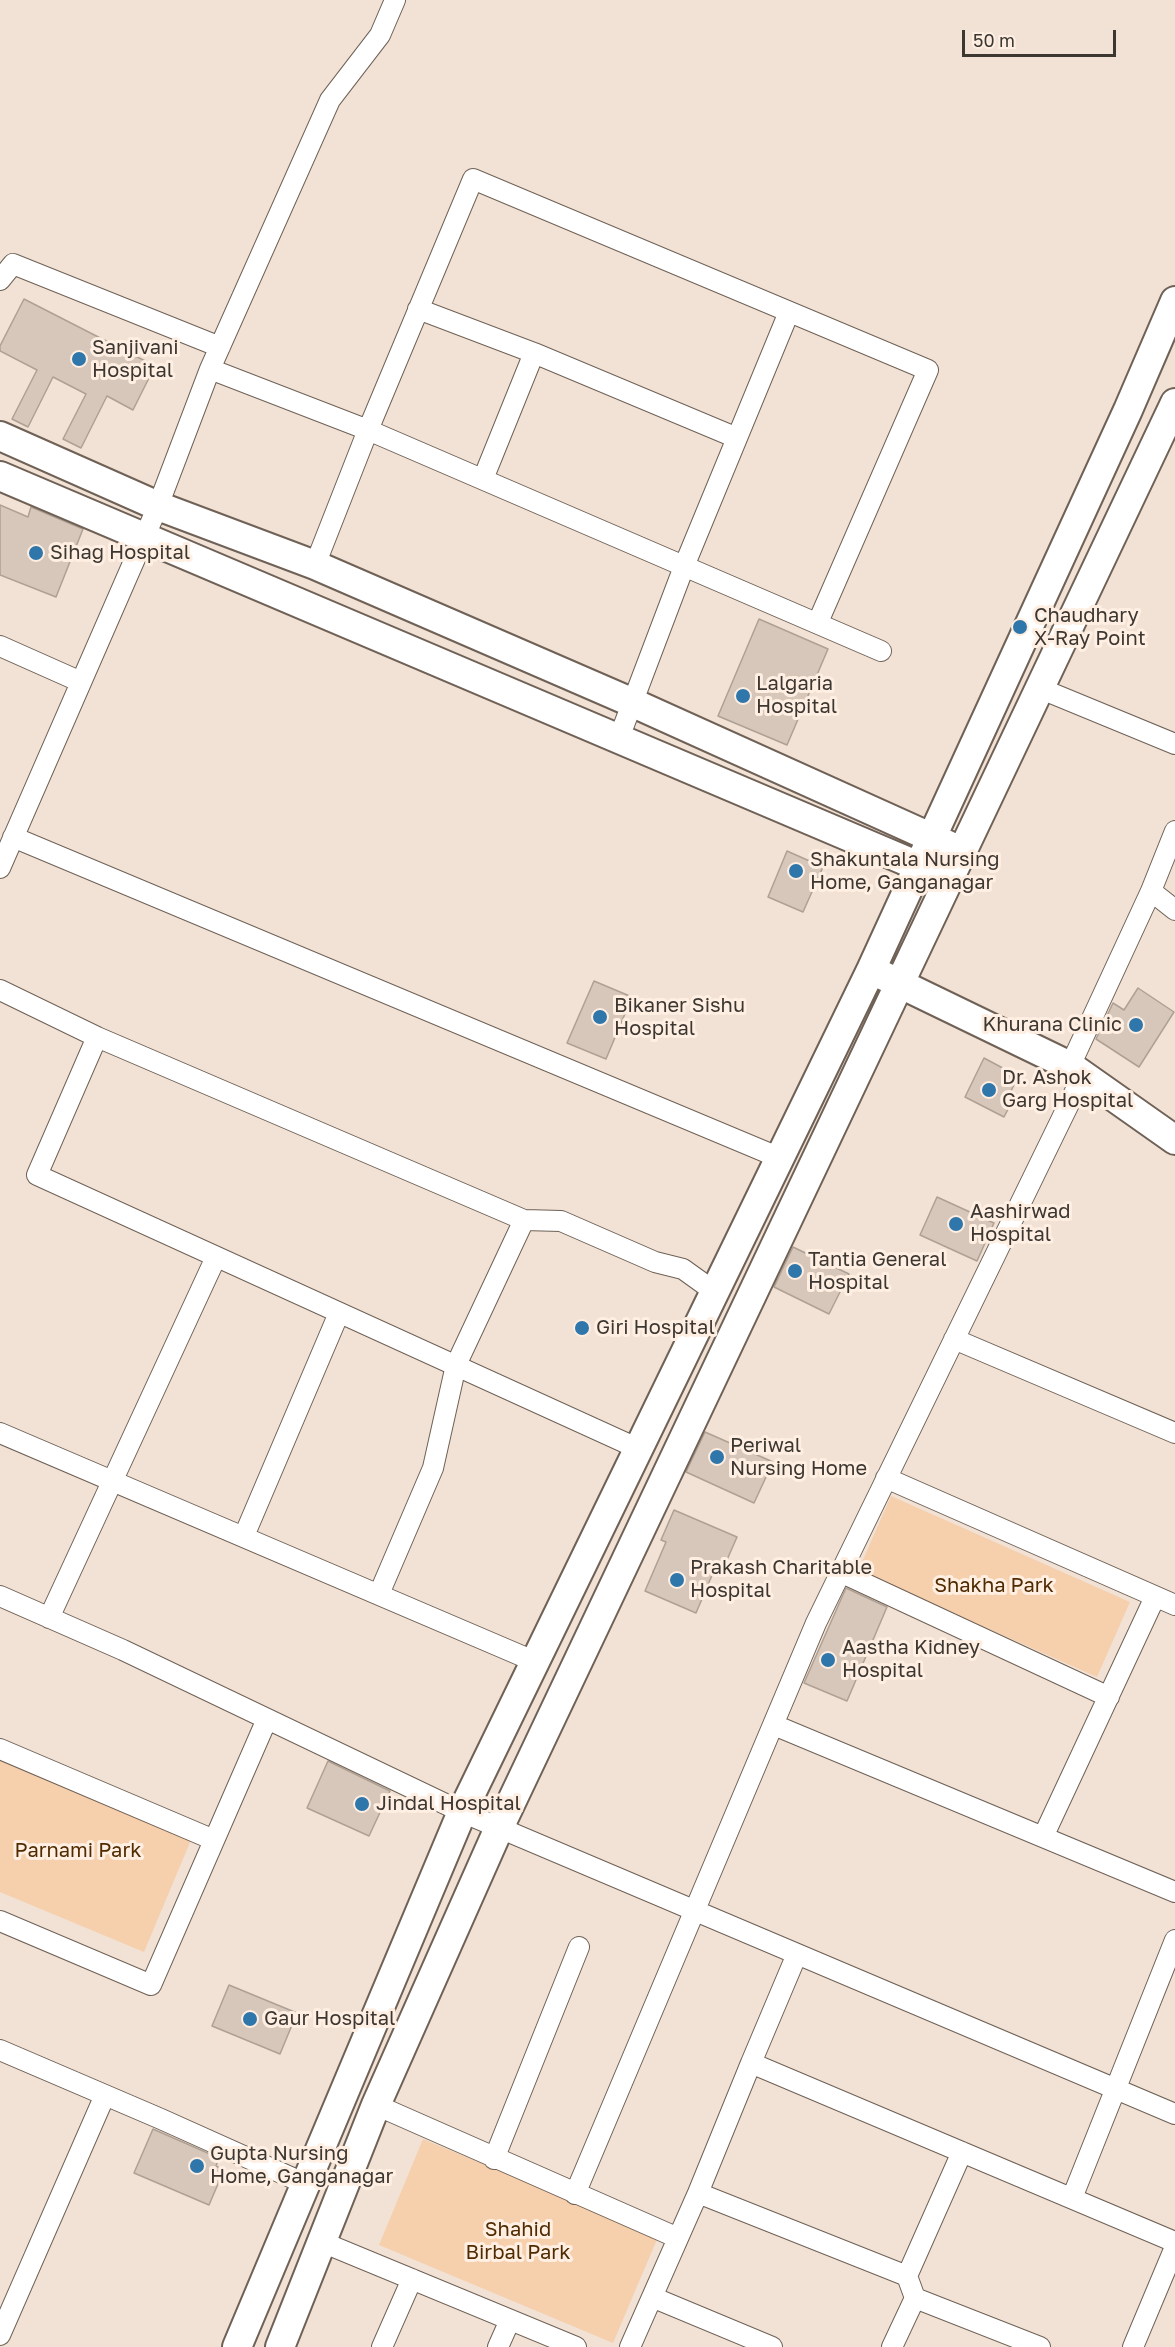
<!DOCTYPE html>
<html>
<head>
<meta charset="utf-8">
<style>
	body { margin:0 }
	#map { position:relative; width:1175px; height:2347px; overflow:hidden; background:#f1e2d5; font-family:"Golos Text",sans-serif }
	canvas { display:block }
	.scale { position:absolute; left:962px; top:30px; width:154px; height:27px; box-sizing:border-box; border:3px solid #3d3732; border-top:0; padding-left:8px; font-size:18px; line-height:21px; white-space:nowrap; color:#3d3732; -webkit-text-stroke:4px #feefe2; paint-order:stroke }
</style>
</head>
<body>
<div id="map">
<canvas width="1175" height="2347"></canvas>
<div class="scale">50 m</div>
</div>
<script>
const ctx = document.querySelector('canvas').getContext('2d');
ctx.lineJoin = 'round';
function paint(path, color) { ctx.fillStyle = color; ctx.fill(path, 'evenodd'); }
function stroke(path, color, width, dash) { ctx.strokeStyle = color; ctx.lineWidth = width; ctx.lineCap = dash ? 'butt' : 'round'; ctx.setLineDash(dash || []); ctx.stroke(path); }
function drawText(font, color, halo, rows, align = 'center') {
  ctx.font = font + ' "Golos Text",sans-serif'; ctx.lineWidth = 6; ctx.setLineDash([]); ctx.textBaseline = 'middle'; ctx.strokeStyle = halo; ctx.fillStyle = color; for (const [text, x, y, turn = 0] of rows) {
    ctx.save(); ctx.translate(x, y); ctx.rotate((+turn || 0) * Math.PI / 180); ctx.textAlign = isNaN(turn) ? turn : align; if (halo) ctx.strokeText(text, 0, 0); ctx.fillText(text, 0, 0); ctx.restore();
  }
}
paint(new Path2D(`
	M 891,1496 L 1130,1602 L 1097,1677 L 858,1571 Z
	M 0,1746 L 196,1828 L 144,1952 L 0,1892 Z
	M 423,2139 L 658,2237 L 613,2343 L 379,2245 Z`), '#f6cfad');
const building = new Path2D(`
	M 24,299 L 155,366 L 133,410 L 107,396 L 81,448 L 63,439 L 86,394 L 53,377 L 28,427 L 12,419 L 37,370 L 0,351 L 0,346 Z
	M 0,505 L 28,517 L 31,507 L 83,529 L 56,597 L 0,575 Z
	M 759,619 L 828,649 L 787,745 L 718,716 Z
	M 787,851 L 823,867 L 803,912 L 768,897 Z
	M 594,981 L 632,997 L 606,1059 L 567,1043 Z
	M 1138,988 L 1174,1012 L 1139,1067 L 1096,1039 L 1113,1003 L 1124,1010 Z
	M 984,1058 L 1012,1073 L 1010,1076 L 1017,1079 L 1011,1091 L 1016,1094 L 1004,1117 L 965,1097 Z
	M 937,1197 L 994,1223 L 977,1261 L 920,1235 Z
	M 793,1247 L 849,1274 L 829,1314 L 774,1287 Z
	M 705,1432 L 773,1462 L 754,1503 L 686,1472 Z
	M 674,1510 L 737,1537 L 723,1569 L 716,1566 L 696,1613 L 645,1591 L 666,1542 L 661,1540 Z
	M 846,1588 L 887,1607 L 847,1701 L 804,1683 Z
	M 328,1761 L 390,1791 L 369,1836 L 307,1808 Z
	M 229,1985 L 297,2013 L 280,2054 L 212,2026 Z
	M 153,2129 L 219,2158 L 216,2166 L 224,2170 L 209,2205 L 134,2173 Z`);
paint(building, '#d6c7ba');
stroke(building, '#afa094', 1.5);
const street = new Path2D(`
	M 0,280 L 13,264 L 220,347
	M 418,309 L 534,353 L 737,438
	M 210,369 L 368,430 L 881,651
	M 483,479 L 534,353
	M 315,565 L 368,430 L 473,179 L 928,370 L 818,622
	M 0,646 L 81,682
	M 1039,688 L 1175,744
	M 619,738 L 685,564 L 789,312
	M 1175,831 L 1151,891 L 1175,910
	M 13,837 L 780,1158
	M 0,868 L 158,506 L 210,369 L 330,100 L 380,35 L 395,0
	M 0,990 L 97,1037 L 524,1220 L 456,1365 L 433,1468 L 379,1594
	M 97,1037 L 37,1175 L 639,1449
	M 1070,1066 L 1151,891
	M 524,1220 L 561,1221 L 655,1262 L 683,1269 L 715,1292
	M 954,1339 L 1175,1433
	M 0,1433 L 536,1662
	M 886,1478 L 1175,1605
	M 244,1536 L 339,1313
	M 840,1572 L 1109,1697
	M 0,1596 L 123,1650 L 462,1812 L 1175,2114
	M 49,1618 L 216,1257
	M 774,1725 L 1175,1892
	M 0,1749 L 214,1840
	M 1043,1837 L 1155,1597
	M 0,1921 L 151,1985 L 267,1719
	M 797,1954 L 751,2063 L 1175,2242
	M 0,2050 L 161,2119 L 306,2184
	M 376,2105 L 678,2238
	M 494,2159 L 579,1947
	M 698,2193 L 751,2063
	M 575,2194 L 816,1623 L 1083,1075
	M 1072,2198 L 1175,1940
	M 322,2242 L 576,2347
	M 907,2276 L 962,2152
	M 652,2297 L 772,2347
	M 0,2335 L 105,2095
	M 382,2347 L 412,2279
	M 498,2347 L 510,2320
	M 630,2347 L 698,2193 L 907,2276 L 915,2298 L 1040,2347
	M 892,2347 L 915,2298
	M 1133,2347 L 1175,2247`);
const secondary = new Path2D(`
	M 0,436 L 158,506 L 315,565 L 631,702 L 948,845
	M 0,476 L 937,874
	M 884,976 L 1070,1066 L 1175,1140
	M 237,2347 L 462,1812 L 871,970 L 1128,410 L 1175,301
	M 280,2347 L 376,2105 L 499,1828 L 1175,403`);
stroke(street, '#6f6156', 22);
stroke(secondary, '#6f6156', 32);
stroke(street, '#fff', 20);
stroke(secondary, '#fff', 28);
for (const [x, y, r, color] of [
	[79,359,8,"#2f76aa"],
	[36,553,8,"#2f76aa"],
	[1020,627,8,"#2f76aa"],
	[743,696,8,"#2f76aa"],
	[796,871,8,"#2f76aa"],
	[600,1017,8,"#2f76aa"],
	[1136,1025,8,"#2f76aa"],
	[989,1090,8,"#2f76aa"],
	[956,1224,8,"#2f76aa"],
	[795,1271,8,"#2f76aa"],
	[582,1328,8,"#2f76aa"],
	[717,1457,8,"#2f76aa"],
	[677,1580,8,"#2f76aa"],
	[828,1660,8,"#2f76aa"],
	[362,1804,8,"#2f76aa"],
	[250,2019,8,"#2f76aa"],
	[197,2166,8,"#2f76aa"]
]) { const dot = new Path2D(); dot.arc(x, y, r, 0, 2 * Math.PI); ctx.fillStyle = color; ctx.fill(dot); stroke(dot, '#feefe2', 2); }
drawText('20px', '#3d3732', '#feefe2', [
	["Sanjivani",92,348],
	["Hospital",92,371],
	["Sihag Hospital",50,553],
	["Chaudhary",1034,616],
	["X-Ray Point",1034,639],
	["Lalgaria",756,684],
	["Hospital",756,707],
	["Shakuntala Nursing",810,860],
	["Home, Ganganagar",810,883],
	["Bikaner Sishu",614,1006],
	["Hospital",614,1029],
	["Khurana Clinic",1122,1025,"right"],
	["Dr. Ashok",1002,1078],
	["Garg Hospital",1002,1101],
	["Aashirwad",970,1212],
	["Hospital",970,1235],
	["Tantia General",808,1260],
	["Hospital",808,1283],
	["Giri Hospital",596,1328],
	["Periwal",730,1446],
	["Nursing Home",730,1469],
	["Prakash Charitable",690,1568],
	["Hospital",690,1591],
	["Aastha Kidney",842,1648],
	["Hospital",842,1671],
	["Jindal Hospital",376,1804],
	["Gaur Hospital",264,2019],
	["Gupta Nursing",210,2154],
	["Home, Ganganagar",210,2177]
], 'left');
drawText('20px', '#502b01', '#feefe2', [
	["Shakha Park",994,1586],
	["Parnami Park",78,1851],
	["Shahid",518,2230],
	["Birbal Park",518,2253]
]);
</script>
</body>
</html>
